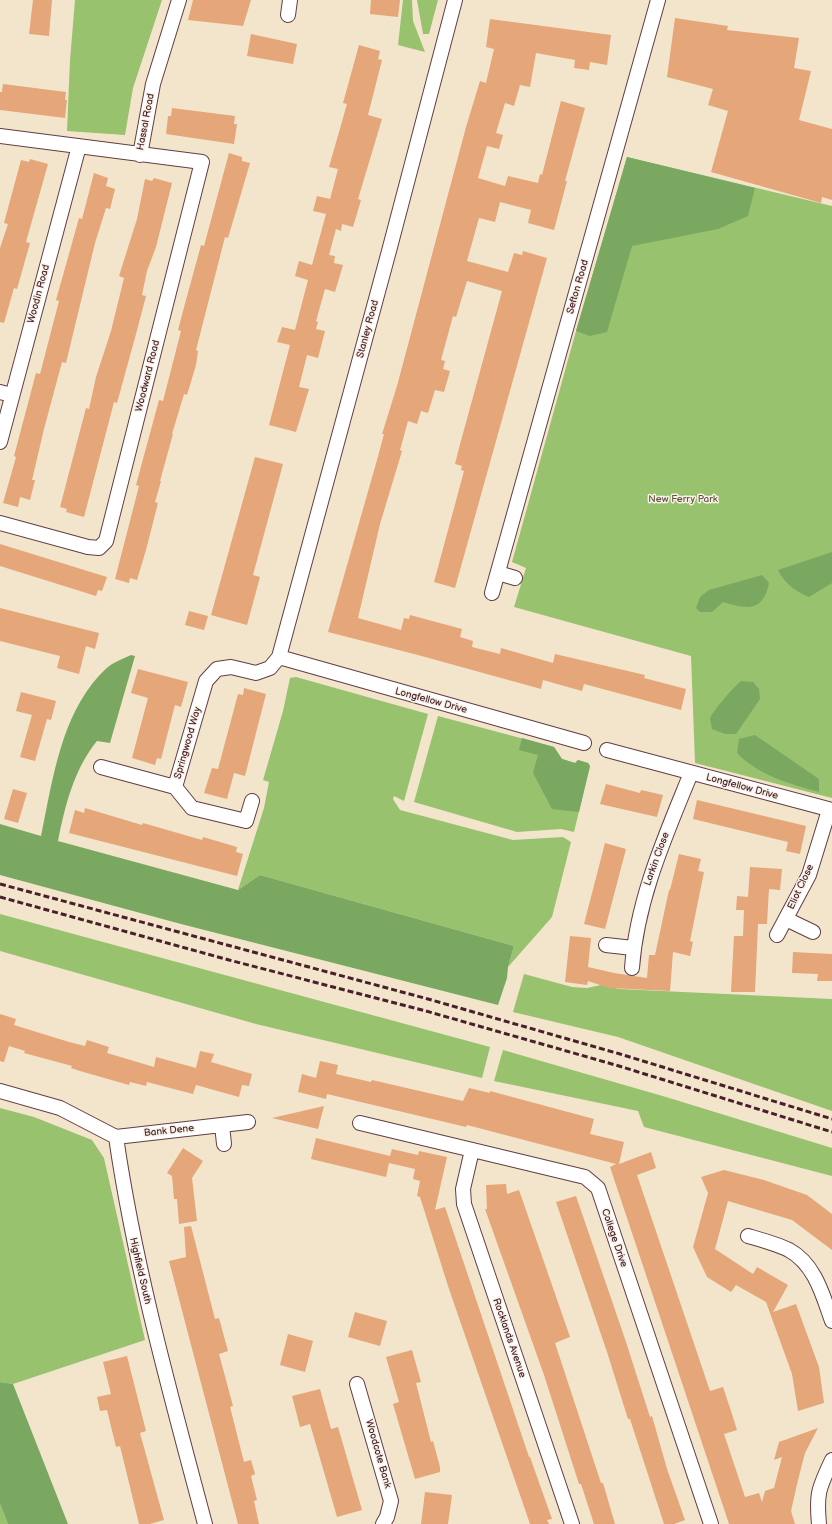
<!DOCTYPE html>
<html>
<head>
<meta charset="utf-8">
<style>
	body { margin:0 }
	canvas { display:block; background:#f2e5cc }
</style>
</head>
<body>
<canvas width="832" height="1524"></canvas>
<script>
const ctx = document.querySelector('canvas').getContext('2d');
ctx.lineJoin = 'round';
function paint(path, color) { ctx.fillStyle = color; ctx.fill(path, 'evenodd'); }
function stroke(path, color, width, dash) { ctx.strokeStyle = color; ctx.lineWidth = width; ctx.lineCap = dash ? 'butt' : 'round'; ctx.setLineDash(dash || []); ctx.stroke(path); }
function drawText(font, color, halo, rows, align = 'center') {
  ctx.font = font + ' "Balsamiq Sans",sans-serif'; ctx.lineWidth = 3; ctx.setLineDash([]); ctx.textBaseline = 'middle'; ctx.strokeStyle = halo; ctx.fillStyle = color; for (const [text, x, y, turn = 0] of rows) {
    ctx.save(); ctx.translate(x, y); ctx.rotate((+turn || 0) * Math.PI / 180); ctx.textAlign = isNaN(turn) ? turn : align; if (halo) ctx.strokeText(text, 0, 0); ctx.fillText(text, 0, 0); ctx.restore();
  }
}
paint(new Path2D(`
	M 75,0 L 162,0 L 133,88 L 125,135 L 67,131 L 70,60 Z
	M 403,0 L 412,0 L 413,21 L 425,52 L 398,45 Z
	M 417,0 L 438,0 L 429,34 L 423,34 Z
	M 627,157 L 832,206 L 832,798 L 695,763 L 691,656 L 514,607 L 526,568 L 512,562 L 576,331 Z
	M 296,677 L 428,714 L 404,801 L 394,796 L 393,799 L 400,810 L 513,840 L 563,837 L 571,842 L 552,917 L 508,967 L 514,946 L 260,875 L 238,890 L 264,808 L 269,782 L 263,780 L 283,711 L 290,678 Z
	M 438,716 L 554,747 L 562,759 L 575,763 L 578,760 L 588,763 L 590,766 L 574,832 L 561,829 L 517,832 L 414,802 Z
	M 0,914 L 490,1047 L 482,1078 L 256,1024 L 0,951 Z
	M 524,974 L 572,987 L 587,988 L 601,985 L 619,989 L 832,999 L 832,1111 L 618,1037 L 513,1012 Z
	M 503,1050 L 666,1097 L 832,1148 L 832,1176 L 644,1127 L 638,1111 L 494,1081 Z
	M 0,1108 L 34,1117 L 92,1140 L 104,1158 L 145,1340 L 13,1384 L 0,1382 Z
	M 0,1504 L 8,1524 L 0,1524 Z`), '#98c26e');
paint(new Path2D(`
	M 627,157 L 755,188 L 748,216 L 718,229 L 632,246 L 607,332 L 590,336 L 576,331 Z
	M 832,552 L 832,583 L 809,597 C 795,591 785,584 778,570 Z
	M 762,575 L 769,583 C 763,613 746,609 723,602 L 712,612 L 700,612 L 696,608 L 700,597 L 709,590 Z
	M 131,655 L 135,656 L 110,743 L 97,741 C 74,769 65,806 58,841 L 238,890 L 260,875 L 514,946 L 508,967 L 507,978 L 498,1005 L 181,924 L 0,875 L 0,824 L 41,836 C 52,784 59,727 92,684 C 98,677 106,667 114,663 C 119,660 125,658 131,655 Z
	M 741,681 L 753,682 L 759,689 L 760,699 L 736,734 L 725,734 L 712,729 L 710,718 C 716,707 732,689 741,681 Z
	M 755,735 L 819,779 L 819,792 C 790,784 758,775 737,753 L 739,739 Z
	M 522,738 L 554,747 L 562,759 L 575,763 L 578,760 L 588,763 L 590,766 L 579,812 L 552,809 L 533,773 L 538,755 L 519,750 Z
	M 0,1382 L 13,1384 L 68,1524 L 8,1524 L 0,1504 Z`), '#7aa861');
paint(new Path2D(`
	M 33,0 L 52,0 L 49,36 L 29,34 Z
	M 193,0 L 251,0 L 243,26 L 188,20 Z
	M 371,0 L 400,0 L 398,17 L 370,14 Z
	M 675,18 L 728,26 L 727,30 L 799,38 L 794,68 L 811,71 L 799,120 L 832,129 L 832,200 L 822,197 L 821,203 L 711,172 L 728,111 L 708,105 L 713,89 L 667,77 Z
	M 490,19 L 611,35 L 607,65 L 590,62 L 589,70 L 582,69 L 574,68 L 575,60 L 536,53 L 530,87 L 520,85 L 514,106 L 505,103 L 496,133 L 503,135 L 499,149 L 487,146 L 478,178 L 505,186 L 508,176 L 538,183 L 540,174 L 542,175 L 561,101 L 585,108 L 565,181 L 567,181 L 554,230 L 528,223 L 531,210 L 500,202 L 495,222 L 479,218 L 467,261 L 508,272 L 514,253 L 522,255 L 523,251 L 547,258 L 455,588 L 434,582 L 464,471 L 461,470 L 462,466 L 455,464 L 459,448 L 502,291 L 467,281 L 456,317 L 453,316 L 441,360 L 445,361 L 443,369 L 450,371 L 444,392 L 435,390 L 428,413 L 421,411 L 417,424 L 408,421 L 400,450 L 402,451 L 380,524 L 358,618 L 401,630 L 404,618 L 409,619 L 410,615 L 462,629 L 460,637 L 473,641 L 472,647 L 500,654 L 501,648 L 553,663 L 555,654 L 645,675 L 644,678 L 686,689 L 681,710 L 584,684 L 582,691 L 543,680 L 541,689 L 418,655 L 328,632 L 377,460 L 384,434 L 382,434 L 397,386 L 466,127 L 480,81 L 486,83 L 494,49 L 486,47 Z
	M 251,34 L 297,44 L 293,64 L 247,56 Z
	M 359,45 L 380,51 L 378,59 L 382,60 L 368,115 L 382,119 L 358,199 L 361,200 L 353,227 L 342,224 L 341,231 L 336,229 L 329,255 L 335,256 L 334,263 L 343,265 L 335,292 L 325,289 L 316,321 L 318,322 L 316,329 L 325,331 L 318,358 L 307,355 L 299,387 L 309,389 L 296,432 L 269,425 L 290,345 L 277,342 L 282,327 L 295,330 L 308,280 L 295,276 L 299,261 L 312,265 L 326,214 L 313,211 L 317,196 L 330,199 L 338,169 L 329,167 L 347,104 L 343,103 Z
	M 3,84 L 66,92 L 65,100 L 67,100 L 65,118 L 0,110 L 0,92 L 2,92 Z
	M 172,108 L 235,116 L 234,124 L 237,124 L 234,144 L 166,134 L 168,116 L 171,116 Z
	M 229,153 L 242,157 L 242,161 L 250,163 L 228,238 L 225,237 L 196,350 L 198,351 L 196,365 L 187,395 L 184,394 L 172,434 L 173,434 L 160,481 L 161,481 L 155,502 L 158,503 L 146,550 L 137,580 L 130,578 L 129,583 L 115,579 L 139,486 L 136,485 L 159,400 L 163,401 L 181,331 L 178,330 L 183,311 L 201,245 L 204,246 Z
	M 30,159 L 48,164 L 26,242 L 30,243 L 17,289 L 14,288 L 4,323 L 0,322 L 0,248 L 8,224 L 4,223 L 21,160 L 29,162 Z
	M 94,173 L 108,178 L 106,186 L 115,189 L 110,209 L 106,208 L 95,243 L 66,363 L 62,362 L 44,429 L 32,480 L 35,480 L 30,500 L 20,497 L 18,507 L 3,503 L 16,457 L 14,456 L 36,373 L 40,374 L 59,301 L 56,300 L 69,254 L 79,218 L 82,219 Z
	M 154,178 L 172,183 L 156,247 L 147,271 L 142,295 L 146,296 L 136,334 L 117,403 L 114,402 L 84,517 L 66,512 L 67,509 L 60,507 L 86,408 L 89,409 L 96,377 L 111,331 L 124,278 L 119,276 L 137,219 L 145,179 L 152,181 Z
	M 255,457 L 283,464 L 253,575 L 260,577 L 247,625 L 211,615 Z
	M 0,544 L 107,577 L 102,591 L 98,590 L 96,596 L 0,566 Z
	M 0,608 L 99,633 L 95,649 L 86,646 L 79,674 L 57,668 L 60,656 L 0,641 Z
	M 189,611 L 208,616 L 204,630 L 185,625 Z
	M 138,669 L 188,682 L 181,707 L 175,705 L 161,759 L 157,758 L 155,765 L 132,758 L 148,698 L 131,693 Z
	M 244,688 L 266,694 L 245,776 L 234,773 L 227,799 L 204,793 L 212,768 L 218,769 L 238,694 L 243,695 Z
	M 21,692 L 56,701 L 51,720 L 47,719 L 35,761 L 20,757 L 32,715 L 16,711 Z
	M 606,784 L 640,793 L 641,790 L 663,795 L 657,817 L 600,804 Z
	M 13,789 L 27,793 L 18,823 L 4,819 Z
	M 697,800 L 806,826 L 800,854 L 786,851 L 788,842 L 693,819 Z
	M 85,808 L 142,825 L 143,823 L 202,840 L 203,837 L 237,847 L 236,852 L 243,854 L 237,876 L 69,833 L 75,810 L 84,813 Z
	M 605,843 L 626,849 L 605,929 L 584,924 Z
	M 679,854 L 701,859 L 698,871 L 704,872 L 690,941 L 693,942 L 690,956 L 673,952 L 670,991 L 609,988 L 588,981 L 587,985 L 565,982 L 570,936 L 591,938 L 588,967 L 614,973 L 647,978 L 649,955 L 655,955 L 669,890 L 670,890 Z
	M 750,867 L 782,869 L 780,890 L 769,889 L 767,924 L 758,924 L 755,992 L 731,992 L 734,936 L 743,936 L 744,910 L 736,910 L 737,896 L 748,897 Z
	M 793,952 L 832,954 L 832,981 L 817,981 L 818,974 L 792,973 Z
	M 0,1014 L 16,1019 L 14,1025 L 69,1042 L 85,1046 L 87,1040 L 109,1047 L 107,1053 L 154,1067 L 156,1057 L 196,1068 L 200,1051 L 214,1054 L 211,1062 L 252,1074 L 249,1086 L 242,1085 L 239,1097 L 196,1085 L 193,1094 L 147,1082 L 146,1086 L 130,1082 L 129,1085 L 80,1071 L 71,1068 L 72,1066 L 24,1053 L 25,1051 L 9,1046 L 4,1062 L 0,1061 Z
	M 320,1061 L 338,1065 L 336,1074 L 371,1082 L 372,1080 L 463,1101 L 469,1088 L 490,1093 L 490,1091 L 594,1119 L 590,1134 L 624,1142 L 619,1164 L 651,1152 L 656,1168 L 637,1175 L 710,1391 L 723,1387 L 731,1411 L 737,1430 L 724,1434 L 745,1497 L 759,1493 L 762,1502 L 765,1491 L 774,1488 L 782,1457 L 774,1460 L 779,1442 L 818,1428 L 805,1453 L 798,1480 L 791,1511 L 795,1524 L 729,1524 L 610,1167 L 616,1164 L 467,1125 L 466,1127 L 327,1094 L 326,1099 L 298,1092 L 302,1074 L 316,1078 Z
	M 324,1106 L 318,1129 L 272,1118 Z
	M 316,1138 L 390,1156 L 392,1149 L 418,1155 L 419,1151 L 447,1157 L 435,1210 L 445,1207 L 529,1457 L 530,1457 L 552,1519 L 547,1520 L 549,1524 L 530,1524 L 448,1286 L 420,1197 L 417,1196 L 420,1181 L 413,1179 L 415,1169 L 389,1163 L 386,1177 L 311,1159 Z
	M 183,1148 L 203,1161 L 192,1178 L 197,1221 L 179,1224 L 177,1199 L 174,1199 L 172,1176 L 167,1173 Z
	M 724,1170 L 764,1180 L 807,1195 L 832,1214 L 832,1250 L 792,1220 L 728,1201 L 715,1249 L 753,1274 L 757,1267 L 788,1285 L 773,1312 L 796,1304 L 819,1367 L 824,1403 L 798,1411 L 792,1374 L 766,1302 L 736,1285 L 731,1292 L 707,1277 L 693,1247 L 708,1193 L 701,1177 Z
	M 506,1184 L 507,1194 L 519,1190 L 570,1337 L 555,1343 L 601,1483 L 603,1483 L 615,1524 L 594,1524 L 581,1484 L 579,1484 L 544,1375 L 485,1209 L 487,1209 L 486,1185 Z
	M 576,1196 L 626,1342 L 650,1417 L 652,1416 L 667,1469 L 685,1520 L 674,1524 L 664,1524 L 630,1419 L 628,1419 L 607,1352 L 556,1202 Z
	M 191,1226 L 215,1319 L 219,1318 L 228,1351 L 219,1354 L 233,1406 L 230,1407 L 244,1462 L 251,1460 L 255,1474 L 251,1476 L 257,1500 L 254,1501 L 259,1524 L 238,1524 L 169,1261 L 186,1257 L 184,1227 Z
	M 355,1312 L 387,1321 L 380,1346 L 348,1337 Z
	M 288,1334 L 313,1341 L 305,1372 L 280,1365 Z
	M 412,1350 L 421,1382 L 416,1383 L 431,1442 L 433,1441 L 440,1467 L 440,1472 L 415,1479 L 393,1404 L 399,1402 L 386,1357 Z
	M 127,1356 L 146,1431 L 140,1433 L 164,1520 L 150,1524 L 139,1524 L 120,1446 L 116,1447 L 107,1410 L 100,1411 L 97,1397 L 111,1394 L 103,1362 Z
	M 320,1389 L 331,1429 L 338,1427 L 362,1510 L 337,1517 L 310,1424 L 300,1427 L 292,1396 Z
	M 425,1492 L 452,1495 L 448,1524 L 421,1524 Z`), '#e5a679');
const minor = new Path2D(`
	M 288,15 L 290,0
	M 0,136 L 202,162 L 106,541 L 99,548 L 88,547 L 0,523
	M 140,155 L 153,84 L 179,0
	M 0,392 L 12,395
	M 0,442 L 79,146
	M 498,573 L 515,578
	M 492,593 L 658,0
	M 279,657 L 584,743
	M 607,750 L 832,810
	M 101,767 L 175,787
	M 252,801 L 246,821 L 192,808 L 175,787 L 206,681 L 217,669 L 231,667 L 256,673 L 270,668 L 279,657 L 389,251 L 455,0
	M 786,919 L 813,932
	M 777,935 L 809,875 L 829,810
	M 606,945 L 633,948
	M 632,968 C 637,899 665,837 691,773
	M 0,1091 L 60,1108 L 116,1137
	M 360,1123 L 585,1177 L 598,1188 L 711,1524
	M 222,1125 L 224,1144
	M 116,1137 C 135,1268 171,1396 205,1524
	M 116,1137 L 248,1122
	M 472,1150 L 463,1189 L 464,1204 L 572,1524
	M 748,1236 C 762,1240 777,1244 789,1250 C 815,1264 823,1296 832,1321
	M 357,1384 L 391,1501 L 387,1517 L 383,1524
	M 819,1524 C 816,1493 819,1488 832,1460`);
stroke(minor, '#633d43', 16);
stroke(minor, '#fff', 14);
stroke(new Path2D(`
	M 0,884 L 428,999 L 620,1054 L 832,1119
	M 0,897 L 229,960 L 426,1011 L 619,1066 L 832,1132`), '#4a1f2b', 3, [6, 3]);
drawText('10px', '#4a1f2b', '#f7f3e8', [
	["Hassal Road",146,122,-79],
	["Sefton Road",578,287,-74],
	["Woodin Road",39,294,-75],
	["Stanley Road",368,329,-75],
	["Woodward Road",148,376,-76],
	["Longfellow Drive",431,701,15],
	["Springwood Way",188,743,-74],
	["Longfellow Drive",742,787,15],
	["Larkin Close",657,859,-70],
	["Eliot Close",801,887,-65],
	["Bank Dene",169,1131,-6],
	["College Drive",614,1238,71],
	["Highfield South",140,1271,77],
	["Rocklands Avenue",509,1338,71],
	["Woodcote Bank",378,1454,74]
]);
drawText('10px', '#61503f', '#f7f3e8', [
	["New Ferry Park",683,499]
]);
</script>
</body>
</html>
